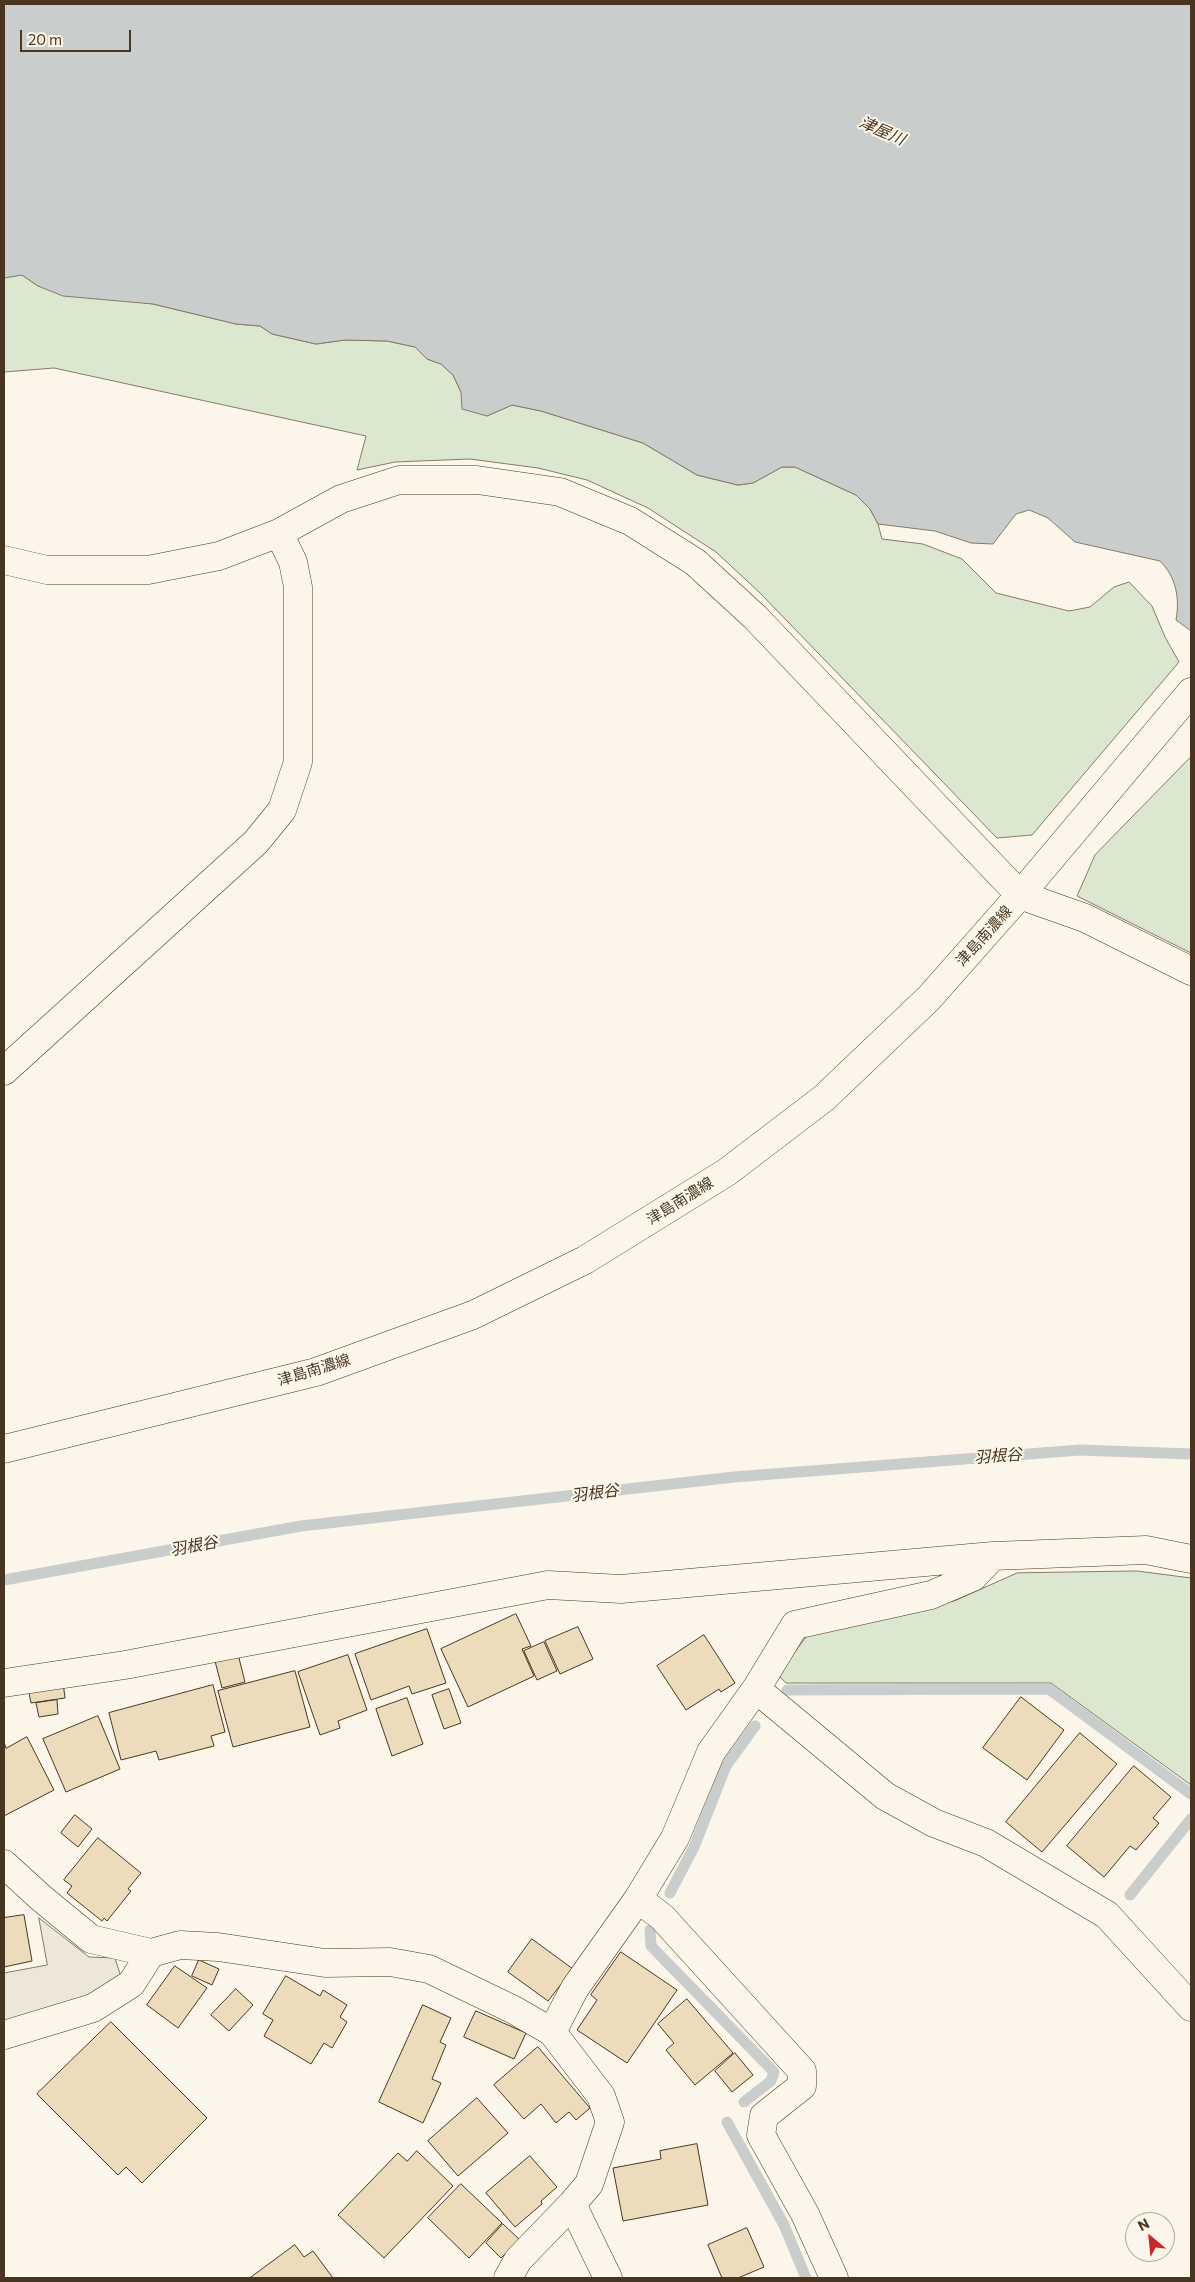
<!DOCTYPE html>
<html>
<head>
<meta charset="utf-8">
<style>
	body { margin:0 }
	#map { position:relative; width:1195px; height:2282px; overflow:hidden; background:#fbf6e9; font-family:Commissioner,sans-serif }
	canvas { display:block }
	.frame { position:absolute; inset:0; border:5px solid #4a3520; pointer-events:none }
	.north { position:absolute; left:1125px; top:2212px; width:50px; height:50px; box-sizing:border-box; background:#fbf6e9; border:1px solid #b4a999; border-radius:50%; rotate:332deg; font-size:14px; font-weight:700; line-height:20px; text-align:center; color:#4a3520 }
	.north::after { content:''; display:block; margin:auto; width:18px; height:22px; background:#c62828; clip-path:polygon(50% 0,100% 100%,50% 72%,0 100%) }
	.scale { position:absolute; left:20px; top:30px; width:111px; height:22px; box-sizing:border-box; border:2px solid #4a3520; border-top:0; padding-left:6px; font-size:15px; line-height:18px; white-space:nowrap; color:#4a3520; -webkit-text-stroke:4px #fbf6e9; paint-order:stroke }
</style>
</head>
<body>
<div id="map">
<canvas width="1195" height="2282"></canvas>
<div class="frame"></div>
<div class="north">N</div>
<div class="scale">20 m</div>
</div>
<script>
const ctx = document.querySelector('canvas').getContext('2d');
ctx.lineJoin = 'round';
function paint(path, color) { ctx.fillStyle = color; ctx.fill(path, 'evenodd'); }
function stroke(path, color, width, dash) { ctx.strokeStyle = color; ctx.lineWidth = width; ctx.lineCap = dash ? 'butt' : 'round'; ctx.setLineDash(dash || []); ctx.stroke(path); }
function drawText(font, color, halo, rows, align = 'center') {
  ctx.font = font + ' Commissioner,"Noto Sans JP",sans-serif'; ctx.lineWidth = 4; ctx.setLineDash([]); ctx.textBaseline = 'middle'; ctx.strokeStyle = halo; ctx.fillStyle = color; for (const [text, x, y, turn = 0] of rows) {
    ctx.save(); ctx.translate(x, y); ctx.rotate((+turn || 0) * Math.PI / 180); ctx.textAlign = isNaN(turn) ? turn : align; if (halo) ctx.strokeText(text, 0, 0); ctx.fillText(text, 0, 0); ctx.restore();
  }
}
const green = new Path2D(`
	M 22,275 L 38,286 L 153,304 L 236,324 L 260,326 L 272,334 L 316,344 L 345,340 L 387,341 L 415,347 L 427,359 L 441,364 L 453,375 L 461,392 L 487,416 L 512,405 L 541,411 L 643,443 L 697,475 L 738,485 L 753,483 L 782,467 L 795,467 L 856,495 L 870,509 L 878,524 L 882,539 L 923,544 L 962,559 L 996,593 L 1069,611 L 1090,607 L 1114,587 L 1129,582 L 1152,606 L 1165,637 L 1179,662 L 1032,835 L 997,838 L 760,593 L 716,552 L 648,508 L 587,480 L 538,468 L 470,459 L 395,462 L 357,470 L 366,436 L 54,368 L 4,372 L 4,278 Z
	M 1191,757 L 1191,953 L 1077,896 L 1095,855 Z
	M 1137,1571 L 1191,1578 L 1191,1785 L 1051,1683 L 786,1683 L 778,1675 L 811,1630 L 954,1601 L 1017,1573 Z`);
paint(green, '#dce7d0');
stroke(green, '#887966', 1);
const parking = new Path2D(`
	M 39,1918 L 89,1957 L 115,1958 L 122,1980 L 97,1998 L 4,2027 L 4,1973 L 47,1965 Z`);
paint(parking, '#ede7d9');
stroke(parking, '#887966', 1);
const water = new Path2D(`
	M 4,4 L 1191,4 L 1191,631 L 1176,620 C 1180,598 1176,577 1160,561 L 1075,542 L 1048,518 L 1029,510 L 1016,514 L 993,544 L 971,543 L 935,531 L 878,524 L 870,509 L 856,495 L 795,467 L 782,467 L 753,483 L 738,485 L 697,475 L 643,443 L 541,411 L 512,405 L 487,416 L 462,409 L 461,392 L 453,375 L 441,364 L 427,359 L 415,347 L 387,341 L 345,340 L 316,344 L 272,334 L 260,326 L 236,324 L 153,304 L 63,296 L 38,286 L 22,275 L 4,278 Z`);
paint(water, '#c9cecd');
stroke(water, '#887966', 1);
stroke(new Path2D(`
	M 4,1580 L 301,1526 L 734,1477 L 1080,1450 L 1191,1454
	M 787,1690 L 1049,1689 L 1191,1794
	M 670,1893 L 694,1847 L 726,1766 L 755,1726
	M 1130,1895 L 1191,1819
	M 650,1930 L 651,1946 L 774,2072 L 771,2081 L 744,2102
	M 727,2122 L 784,2225 L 806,2278`), '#c9cecd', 11);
const building = new Path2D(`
	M 516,1614 L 531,1646 L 522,1649 L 534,1676 L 468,1707 L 441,1649 Z
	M 578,1627 L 593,1659 L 560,1674 L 545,1641 Z
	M 427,1629 L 446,1683 L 412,1694 L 409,1686 L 371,1700 L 355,1654 Z
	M 704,1635 L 735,1683 L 721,1692 L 719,1689 L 686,1710 L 657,1666 Z
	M 544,1642 L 557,1671 L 537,1680 L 524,1651 Z
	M 238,1654 L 245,1682 L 222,1688 L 215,1661 Z
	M 348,1655 L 367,1710 L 338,1721 L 340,1728 L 320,1735 L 298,1672 Z
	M 295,1671 L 310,1727 L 233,1747 L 218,1691 Z
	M 63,1682 L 65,1698 L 31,1703 L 28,1688 Z
	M 213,1685 L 225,1732 L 211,1736 L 214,1746 L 159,1760 L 156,1751 L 121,1760 L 109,1713 Z
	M 449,1689 L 461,1723 L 444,1729 L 432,1695 Z
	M 1021,1697 L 1064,1730 L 1027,1780 L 983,1748 Z
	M 407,1698 L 423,1744 L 392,1756 L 376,1709 Z
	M 57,1700 L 58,1714 L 39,1717 L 36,1703 Z
	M 98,1716 L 120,1769 L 66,1792 L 43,1739 Z
	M 1080,1733 L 1117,1764 L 1042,1852 L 1006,1822 Z
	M 27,1737 L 54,1790 L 4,1816 L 4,1742 L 6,1748 Z
	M 1134,1766 L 1171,1797 L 1153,1818 L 1159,1823 L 1136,1850 L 1130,1846 L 1104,1877 L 1067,1846 Z
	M 75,1815 L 92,1829 L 78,1847 L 61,1833 Z
	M 98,1838 L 141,1873 L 128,1889 L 131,1891 L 107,1921 L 104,1918 L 102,1921 L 67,1893 L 72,1886 L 64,1880 Z
	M 24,1915 L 32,1961 L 4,1967 L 4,1918 Z
	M 532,1939 L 573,1969 L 548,2001 L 508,1972 Z
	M 621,1952 L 677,1990 L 627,2063 L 577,2030 L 597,2000 L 591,1995 Z
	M 199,1960 L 219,1969 L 212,1985 L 192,1976 Z
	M 175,1966 L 207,1988 L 178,2028 L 147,2005 Z
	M 286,1976 L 320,1996 L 323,1990 L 347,2005 L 340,2017 L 347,2022 L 332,2048 L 324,2043 L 311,2064 L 264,2036 L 273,2020 L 263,2014 Z
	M 236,1989 L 253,2005 L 229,2031 L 211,2015 Z
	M 687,1999 L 733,2053 L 695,2085 L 666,2050 L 674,2043 L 658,2024 Z
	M 423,2005 L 451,2018 L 440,2042 L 446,2045 L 432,2079 L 441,2083 L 423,2123 L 379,2102 Z
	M 476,2011 L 526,2033 L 514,2059 L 464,2037 Z
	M 111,2022 L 207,2118 L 142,2183 L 126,2167 L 118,2175 L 37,2094 Z
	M 538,2047 L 590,2108 L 576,2120 L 569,2112 L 556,2123 L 541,2104 L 524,2119 L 494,2085 Z
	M 735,2053 L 753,2075 L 732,2092 L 715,2071 Z
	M 477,2098 L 508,2133 L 458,2176 L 428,2141 Z
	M 697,2144 L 708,2205 L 623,2221 L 613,2168 L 661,2159 L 660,2151 Z
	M 417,2151 L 453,2186 L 384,2258 L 338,2215 L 398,2153 L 407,2161 Z
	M 530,2156 L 557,2187 L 541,2201 L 542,2204 L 515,2227 L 486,2193 Z
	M 461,2184 L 502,2223 L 469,2258 L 428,2218 Z
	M 503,2224 L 520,2240 L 501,2258 L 486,2243 Z
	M 747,2228 L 764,2267 L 738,2278 L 722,2278 L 708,2245 Z
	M 295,2245 L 304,2257 L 313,2251 L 333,2278 L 250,2278 Z`);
paint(building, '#ecdcbc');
stroke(building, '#4a3520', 1);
const minor = new Path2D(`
	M 4,560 L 47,570 L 148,570 L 219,556 L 279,533 L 341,499 L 399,480 L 477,480 L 560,492 L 630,521 L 695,562 L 755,617 L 1020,895 L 1085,918 L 1191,971
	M 4,1071 L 256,842 L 282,810 L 298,762 L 298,587 L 293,562 L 279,533
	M 4,1683 L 125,1665 L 548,1585 L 621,1589 L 993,1556 L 1146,1550 L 1191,1559
	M 756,1689 L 885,1796 L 934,1823 L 986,1843 L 1107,1915 L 1191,2007
	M 4,1864 L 40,1897 L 91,1939 L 151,1953 L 180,1945 L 218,1947 L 325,1963 L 390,1962 L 429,1969 L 514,2010 L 552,2032 L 601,2096 L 610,2122 L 589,2184 L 572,2204 L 518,2260 L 508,2278
	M 638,1899 L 662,1917 L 802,2071 L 802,2086 L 764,2116 L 761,2135 L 805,2214 L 834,2278
	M 552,2032 L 575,1988 L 638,1899 L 675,1838 L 711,1752 L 756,1689 L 795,1625 L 931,1595 L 973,1577 L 993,1556
	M 4,2035 L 93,2008 L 131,1984 L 151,1953
	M 572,2204 L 608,2278`);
const major = new Path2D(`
	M 4,1449 L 316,1372 L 473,1315 L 585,1260 L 727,1172 L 824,1098 L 929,998 L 1020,895 L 1191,692`);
stroke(minor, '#4a3520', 29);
stroke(major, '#4a3520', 29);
stroke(minor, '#fbf6e9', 28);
stroke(major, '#fbf6e9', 28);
drawText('15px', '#4a3520', '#fbf6e9', [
	["津島南濃線",984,936,-48],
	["津島南濃線",680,1201,-32],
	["津島南濃線",314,1370,-17]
]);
drawText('italic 16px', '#4a3520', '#fbf6e9', [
	["津屋川",882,131,24],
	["羽根谷",998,1456,-4],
	["羽根谷",595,1493,-7],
	["羽根谷",194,1546,-10]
]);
</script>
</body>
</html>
